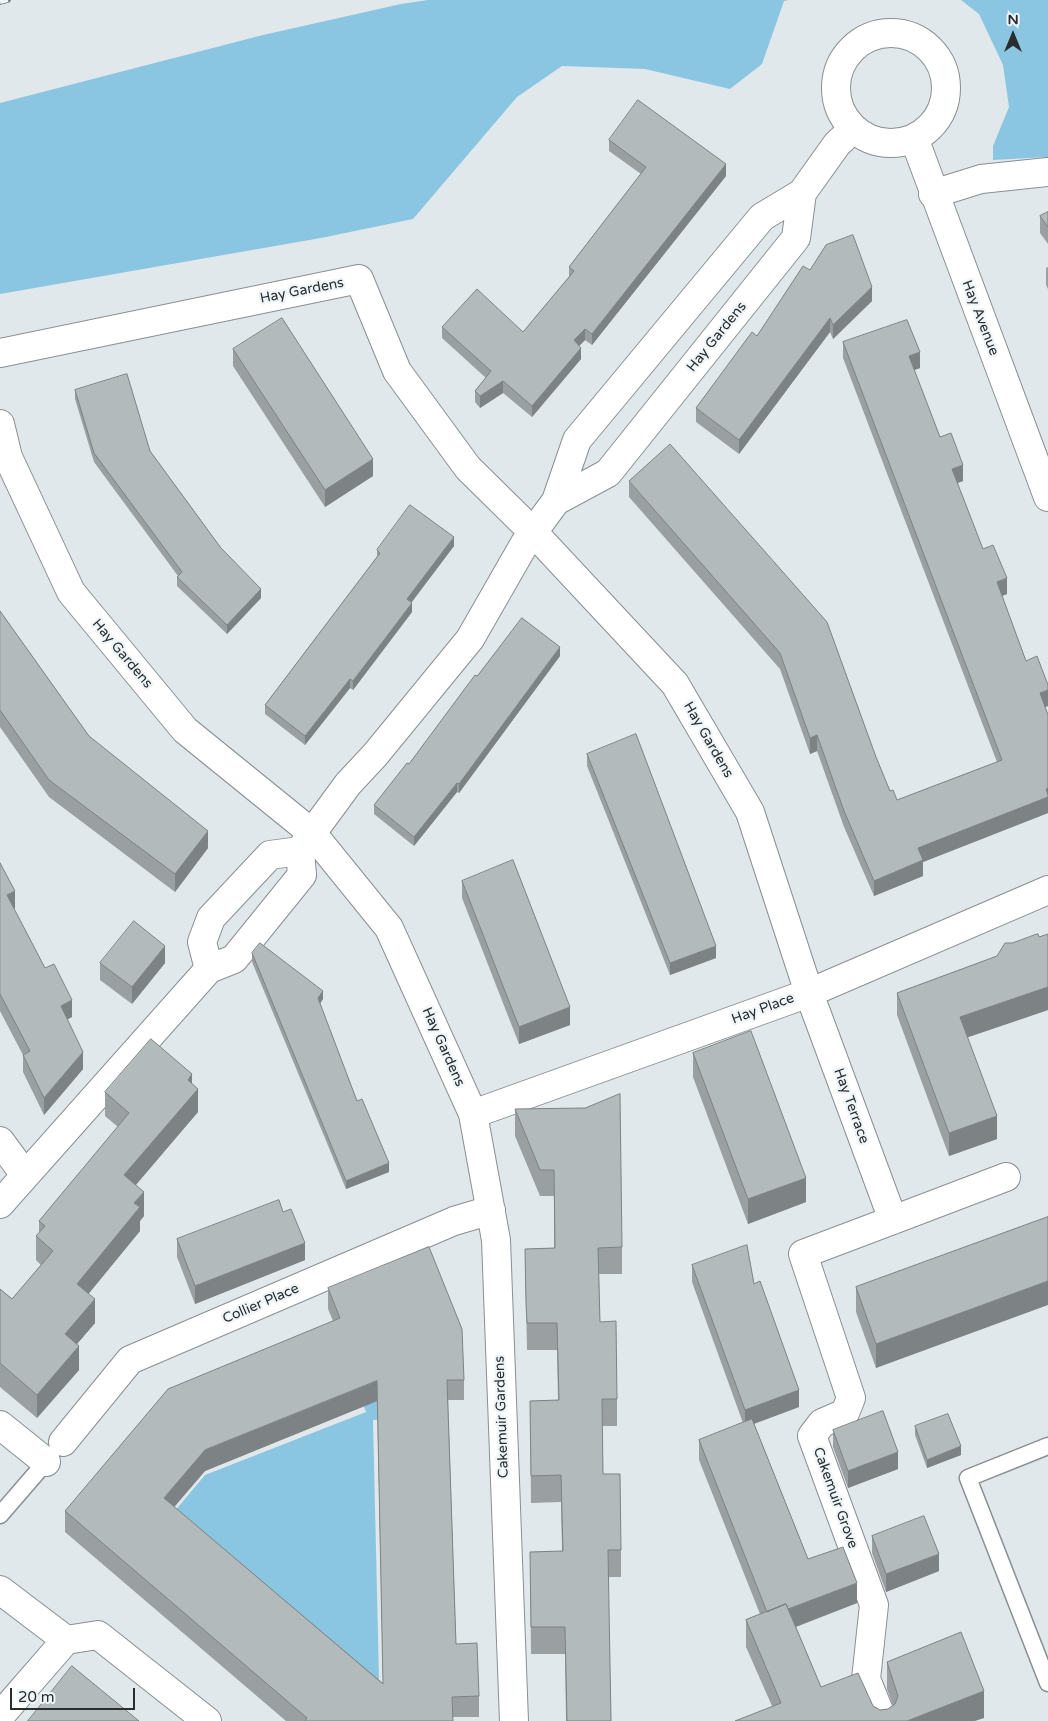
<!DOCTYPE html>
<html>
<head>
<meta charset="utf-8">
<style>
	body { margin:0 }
	#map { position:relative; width:1048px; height:1721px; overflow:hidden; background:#e1e8eb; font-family:"Varela Round",sans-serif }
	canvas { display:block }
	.north { position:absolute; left:988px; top:10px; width:50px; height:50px; -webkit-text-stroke:4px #eef5f8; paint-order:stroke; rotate:0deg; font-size:14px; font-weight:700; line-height:20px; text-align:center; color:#2a2d2e }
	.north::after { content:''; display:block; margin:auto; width:18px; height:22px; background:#2a2d2e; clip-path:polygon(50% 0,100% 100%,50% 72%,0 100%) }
	.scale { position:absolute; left:10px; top:1688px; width:125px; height:22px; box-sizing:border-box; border:2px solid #2a2d2e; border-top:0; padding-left:6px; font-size:15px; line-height:18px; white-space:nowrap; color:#2a2d2e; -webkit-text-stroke:4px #eef5f8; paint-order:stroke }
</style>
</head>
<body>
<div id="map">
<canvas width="1048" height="1721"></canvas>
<div class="north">N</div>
<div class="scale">20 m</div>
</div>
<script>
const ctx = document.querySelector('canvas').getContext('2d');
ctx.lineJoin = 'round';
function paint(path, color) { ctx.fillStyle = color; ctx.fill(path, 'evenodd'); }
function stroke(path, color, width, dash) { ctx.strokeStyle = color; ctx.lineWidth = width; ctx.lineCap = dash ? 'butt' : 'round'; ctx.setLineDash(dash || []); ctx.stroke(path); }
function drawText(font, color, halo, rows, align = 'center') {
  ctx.font = font + ' "Varela Round",sans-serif'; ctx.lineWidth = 4.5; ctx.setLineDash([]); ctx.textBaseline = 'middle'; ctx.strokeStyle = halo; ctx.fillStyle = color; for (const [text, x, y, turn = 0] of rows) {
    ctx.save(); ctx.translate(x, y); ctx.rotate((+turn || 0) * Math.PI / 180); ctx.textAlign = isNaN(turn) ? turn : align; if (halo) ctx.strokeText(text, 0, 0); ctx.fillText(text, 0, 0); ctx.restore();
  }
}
paint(new Path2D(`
	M 428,0 L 789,0 L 784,1 L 762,64 L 730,89 L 645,69 L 562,66 L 517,97 L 413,219 L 321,238 L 0,294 L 0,103 L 263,35 L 401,4 Z
	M 961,0 L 1048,0 L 1048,157 L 993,160 L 993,146 L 1009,107 L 1003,65 L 979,14 Z
	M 386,1356 L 390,1419 L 373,1420 L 379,1679 L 363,1680 L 163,1525 L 205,1475 L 366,1412 L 350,1370 Z`), '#8ac6e1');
const lane = new Path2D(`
	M 1048,1446 L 968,1478 L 1048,1683
	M 0,1515 L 51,1456`);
const street = new Path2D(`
	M836 88a55 55 0 1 1 110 0a55 55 0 1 1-110 0Z
	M 914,138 L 1048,497
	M 933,194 L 981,179 L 1048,172
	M 0,353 L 359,279 L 397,371 L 468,468 L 533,532 L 675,684 L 750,812 L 809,993 L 893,1220 L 1006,1177
	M 0,424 L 8,457 L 71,592 L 185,730 L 312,833 L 389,928 L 473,1114 L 496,1240 L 514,1721
	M 556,501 L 608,473 L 796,238 L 802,193
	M 209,969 L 202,942 L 211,918 L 270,855 L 300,851
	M 473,1114 L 809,993 L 1048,890
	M 0,1141 L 25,1175
	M 0,1204 L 209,969 L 234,959 L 302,875 L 300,851 L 312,833 L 348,784 L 375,755 L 470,639 L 525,543 L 556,501 L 577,440 L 762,217 L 802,193 L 837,144 L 853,129
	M 0,1425 L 46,1462
	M 63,1442 L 130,1360 L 454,1221 L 491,1210
	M 0,1590 L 66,1640 L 98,1635 L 207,1721
	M 0,1716 L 66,1640
	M 883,1721 L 866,1679 L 874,1605 L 812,1436 L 822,1423 L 845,1413 L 851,1398 L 803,1254 L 893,1220`);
stroke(lane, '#898f92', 19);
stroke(street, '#898f92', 30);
stroke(lane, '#fff', 16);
stroke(street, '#fff', 28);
const rail = new Path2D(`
	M 0,2 L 8,0`);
stroke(rail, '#74787a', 5.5);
stroke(rail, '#eef5f8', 4, [11]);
paint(new Path2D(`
	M 609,140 L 726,176 L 592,345 L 585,340 L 579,346 L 581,359 L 532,417 L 503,393 L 480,408 L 475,402 L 475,391 L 486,378 L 442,338 L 442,327 L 523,332 L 569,277 L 569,267 L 641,174 L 609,151 Z
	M 1048,212 L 1048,244 L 1040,233 L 1040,216 Z
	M 1048,267 L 1048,289 L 1046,285 L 1046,268 Z
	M 810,270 L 872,301 L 833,339 L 830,332 L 739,454 L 696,422 L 696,408 L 757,336 Z
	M 843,342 L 920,368 L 914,370 L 940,437 L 963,481 L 957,483 L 983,549 L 1007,594 L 1002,596 L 1026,661 L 1048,685 L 1048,706 L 1045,707 L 1048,715 L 1048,813 L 923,862 L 923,876 L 874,896 L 844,827 L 817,751 L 810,754 L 780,669 L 629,497 L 629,481 L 876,757 L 890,791 L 897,800 L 997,762 L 843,358 Z
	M 233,349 L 373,476 L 325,507 L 233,366 Z
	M 75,390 L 150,451 L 221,548 L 261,598 L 227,634 L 177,586 L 177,577 L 178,576 L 94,462 L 75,399 Z
	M 454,546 L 412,602 L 412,612 L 353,690 L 350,688 L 305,745 L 265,714 L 265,705 L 377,557 L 377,550 Z
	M 0,611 L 89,736 L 208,848 L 175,892 L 49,797 L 0,727 Z
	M 560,656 L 459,793 L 457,792 L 414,846 L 374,814 L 374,805 L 409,764 L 477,676 Z
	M 587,754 L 716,958 L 670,975 L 587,766 Z
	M 0,863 L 15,908 L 14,909 L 45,968 L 72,1017 L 67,1019 L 83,1069 L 44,1115 L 23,1072 L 23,1055 L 0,1011 Z
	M 462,881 L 570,1025 L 519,1044 L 462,898 Z
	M 1039,937 L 1048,1010 L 967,1037 L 997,1139 L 949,1156 L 897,1015 L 897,993 L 997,956 L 1012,943 Z
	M 252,953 L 323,999 L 320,1004 L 357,1101 L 389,1172 L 346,1189 L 252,962 Z
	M 100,963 L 165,963 L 132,1004 L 100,980 Z
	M 693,1053 L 806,1202 L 748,1224 L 693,1077 Z
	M 192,1083 L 198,1112 L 135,1185 L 144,1216 L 140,1221 L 140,1231 L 88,1294 L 95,1323 L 77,1344 L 79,1370 L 37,1418 L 0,1387 L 0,1289 L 12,1299 L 41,1265 L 36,1260 L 36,1236 L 39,1233 L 39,1221 L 118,1127 L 105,1116 L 105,1092 Z
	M 515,1109 L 622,1247 L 622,1274 L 599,1274 L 600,1322 L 617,1399 L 617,1426 L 602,1426 L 603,1474 L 621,1550 L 621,1577 L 608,1577 L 611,1721 L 566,1721 L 565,1654 L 531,1654 L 530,1552 L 562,1551 L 561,1502 L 531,1503 L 530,1401 L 558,1400 L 557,1350 L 527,1350 L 525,1249 L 554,1248 L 554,1196 L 540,1196 L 515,1136 Z
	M 283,1212 L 305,1260 L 195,1304 L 177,1257 L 177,1239 Z
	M 1048,1217 L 876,1368 L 856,1312 L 856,1287 Z
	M 692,1265 L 754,1284 L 799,1407 L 754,1424 L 808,1559 L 857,1603 L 796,1627 L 821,1687 L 880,1710 L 888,1709 L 893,1706 L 887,1689 L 887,1662 L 984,1718 L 772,1706 L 746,1647 L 746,1620 L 760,1614 L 699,1460 L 699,1440 L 743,1423 L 692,1282 Z
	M 328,1288 L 464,1380 L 464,1400 L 448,1400 L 456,1644 L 479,1696 L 479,1717 L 453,1717 L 453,1721 L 286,1721 L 65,1532 L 65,1511 L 333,1321 L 328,1309 ZM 377,1401 L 383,1683 L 174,1507 L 205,1471 Z
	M 915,1426 L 961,1455 L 927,1468 L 915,1435 Z
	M 833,1430 L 898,1469 L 848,1488 L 833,1447 Z
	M 872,1536 L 939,1571 L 886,1592 L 872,1553 Z`), '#9aa0a2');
paint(new Path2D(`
	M 726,164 L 726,176 L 592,345 L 592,334 Z
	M 872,287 L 872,301 L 833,339 L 833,325 Z
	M 830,318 L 830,332 L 739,454 L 739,440 Z
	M 585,329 L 585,340 L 574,351 L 574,340 Z
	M 581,348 L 581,359 L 532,417 L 532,406 Z
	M 920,352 L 920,368 L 909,372 L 909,356 Z
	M 503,381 L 503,393 L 480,408 L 480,396 Z
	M 373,459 L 373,476 L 325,507 L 325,490 Z
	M 963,465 L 963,481 L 952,485 L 952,469 Z
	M 454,537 L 454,546 L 407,608 L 407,599 Z
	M 1007,578 L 1007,594 L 997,598 L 997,582 Z
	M 261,589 L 261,598 L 227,634 L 227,625 Z
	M 412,603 L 412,612 L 353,690 L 353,681 Z
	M 560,647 L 560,656 L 459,793 L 459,784 Z
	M 350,679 L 350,688 L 305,745 L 305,736 Z
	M 1048,690 L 1048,706 L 1040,709 L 1040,693 Z
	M 817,735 L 817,751 L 810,754 L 810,738 Z
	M 457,783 L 457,792 L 414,846 L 414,837 Z
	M 1048,788 L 1048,813 L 923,862 L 923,876 L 874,896 L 874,881 L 918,848 Z
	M 208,831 L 208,848 L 175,892 L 175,874 Z
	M 15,891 L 15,908 L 7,912 L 7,895 Z
	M 165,946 L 165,963 L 132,1004 L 132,987 Z
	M 716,946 L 716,958 L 670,975 L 670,963 Z
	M 1048,987 L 1048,1010 L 960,1040 L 960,1017 Z
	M 323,991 L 323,999 L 318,1006 L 318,998 Z
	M 72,1000 L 72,1017 L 61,1023 L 61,1006 Z
	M 570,1007 L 570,1025 L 519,1044 L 519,1027 Z
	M 83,1052 L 83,1069 L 44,1115 L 44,1098 Z
	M 192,1074 L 192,1095 L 198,1089 L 198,1112 L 124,1199 L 124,1175 Z
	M 997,1116 L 997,1139 L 949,1156 L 949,1133 Z
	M 389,1163 L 389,1172 L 346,1189 L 346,1181 Z
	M 806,1178 L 806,1202 L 748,1224 L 748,1199 Z
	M 144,1192 L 144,1216 L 140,1221 L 140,1231 L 77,1308 L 77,1284 L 134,1203 Z
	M 305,1243 L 305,1260 L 195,1304 L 195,1286 Z
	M 1048,1281 L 1048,1305 L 876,1368 L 876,1344 Z
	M 95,1299 L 95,1323 L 65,1358 L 65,1334 Z
	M 79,1346 L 79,1370 L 37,1418 L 37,1395 Z
	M 377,1381 L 377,1401 L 205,1471 L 164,1519 L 164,1498 L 205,1450 Z
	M 799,1390 L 799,1407 L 745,1427 L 745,1410 Z
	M 961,1446 L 961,1455 L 927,1468 L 927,1460 Z
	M 898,1452 L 898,1469 L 848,1488 L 848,1471 Z
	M 939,1554 L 939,1571 L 886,1592 L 886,1574 Z
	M 857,1583 L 857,1603 L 769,1637 L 769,1617 Z
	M 984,1691 L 984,1718 L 975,1721 L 907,1721 Z`), '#7d8284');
const building = new Path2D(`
	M 638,100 L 726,164 L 592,334 L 585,329 L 574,340 L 581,348 L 532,406 L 503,381 L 480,396 L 475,391 L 491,371 L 442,327 L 477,289 L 523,332 L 574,271 L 569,267 L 646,167 L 609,140 Z
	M 1048,212 L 1048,227 L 1040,216 Z
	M 853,235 L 872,287 L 833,325 L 830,318 L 739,440 L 696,408 L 752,332 L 757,336 L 803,266 L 810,270 L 826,245 Z
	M 282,318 L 373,459 L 325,490 L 233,349 Z
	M 907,320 L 920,352 L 909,356 L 940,437 L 951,433 L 963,465 L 952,469 L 983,549 L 993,545 L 1007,578 L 997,582 L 1026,661 L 1037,656 L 1048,685 L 1048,690 L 1040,693 L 1048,715 L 1048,788 L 1046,789 L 1048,795 L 1048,797 L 918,848 L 923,860 L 874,881 L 844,811 L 817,735 L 810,738 L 780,653 L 629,481 L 670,444 L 827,622 L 876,757 L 890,791 L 893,790 L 897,800 L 1002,760 L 843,342 Z
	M 127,374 L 150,451 L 221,548 L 261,589 L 227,625 L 177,577 L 182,572 L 94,453 L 75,390 Z
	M 410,505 L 454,537 L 407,599 L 412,603 L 353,681 L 350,679 L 305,736 L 265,705 L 380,553 L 377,550 Z
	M 0,611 L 89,736 L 208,831 L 175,874 L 49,780 L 0,710 Z
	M 522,618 L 560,647 L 459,784 L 457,783 L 414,837 L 374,805 L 407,763 L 409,764 L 475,675 L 477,676 Z
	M 636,734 L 716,946 L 670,963 L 587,754 Z
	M 513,860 L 570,1007 L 519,1027 L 462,881 Z
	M 0,863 L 15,891 L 7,895 L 45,968 L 54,964 L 72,1000 L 61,1006 L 83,1052 L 44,1098 L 23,1055 L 30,1051 L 0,994 Z
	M 134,921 L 165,946 L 132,987 L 100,963 Z
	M 1038,934 L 1039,937 L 1048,934 L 1048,987 L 960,1017 L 997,1116 L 949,1133 L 897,993 L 997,956 L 1005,943 L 1012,943 Z
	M 260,943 L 323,991 L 318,998 L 357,1101 L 362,1099 L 389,1163 L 346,1181 L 252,953 Z
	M 751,1031 L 806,1178 L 748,1199 L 693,1053 Z
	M 151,1039 L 192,1074 L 188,1080 L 198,1089 L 124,1175 L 144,1192 L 134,1203 L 140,1207 L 77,1284 L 95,1299 L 65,1334 L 79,1346 L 37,1395 L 0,1363 L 0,1289 L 12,1299 L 53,1251 L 36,1236 L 45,1226 L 39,1221 L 129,1113 L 105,1092 Z
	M 620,1094 L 622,1247 L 598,1248 L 600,1322 L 616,1321 L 617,1399 L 602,1399 L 603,1474 L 620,1474 L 621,1550 L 608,1550 L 611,1721 L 567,1721 L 565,1627 L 531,1627 L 530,1552 L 563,1551 L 561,1475 L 531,1476 L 530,1401 L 559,1400 L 557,1323 L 527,1323 L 526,1303 L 525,1249 L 555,1248 L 554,1170 L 540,1170 L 515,1109 L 585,1108 Z
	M 279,1200 L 283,1212 L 291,1209 L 305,1243 L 195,1286 L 177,1239 Z
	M 1048,1217 L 1048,1281 L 876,1344 L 856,1287 Z
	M 747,1245 L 754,1284 L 760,1281 L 799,1390 L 745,1410 L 692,1265 Z
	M 429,1247 L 462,1329 L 464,1380 L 447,1380 L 456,1644 L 477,1643 L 479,1696 L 452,1697 L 453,1721 L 305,1721 L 307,1718 L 65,1511 L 168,1389 L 340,1318 L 328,1288 ZM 377,1381 L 383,1684 L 164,1498 L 205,1450 Z
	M 883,1411 L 898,1452 L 848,1471 L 833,1430 Z
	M 948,1414 L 961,1446 L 927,1460 L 915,1426 Z
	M 752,1419 L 808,1559 L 843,1547 L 857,1583 L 788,1609 L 786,1604 L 767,1612 L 699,1440 Z
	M 924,1516 L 939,1554 L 886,1574 L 872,1536 Z
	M 786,1604 L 821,1687 L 858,1673 L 873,1706 L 880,1710 L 888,1709 L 895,1704 L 898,1696 L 887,1662 L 961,1632 L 984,1691 L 907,1721 L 735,1721 L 781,1703 L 746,1620 Z
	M 72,1666 L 139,1721 L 28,1721 Z`);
paint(building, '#b3babc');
stroke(building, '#7d8284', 1);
drawText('14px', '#2a2d2e', '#eef5f8', [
	["Hay Gardens",302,291,-11],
	["Hay Avenue",980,318,69],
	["Hay Gardens",717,337,-51],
	["Hay Gardens",122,654,50],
	["Hay Gardens",708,740,60],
	["Hay Place",763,1009,-20],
	["Hay Gardens",443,1047,66],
	["Hay Terrace",851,1106,70],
	["Collier Place",261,1304,-23],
	["Cakemuir Gardens",502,1417,-92],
	["Cakemuir Grove",835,1498,70]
]);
</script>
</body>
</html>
